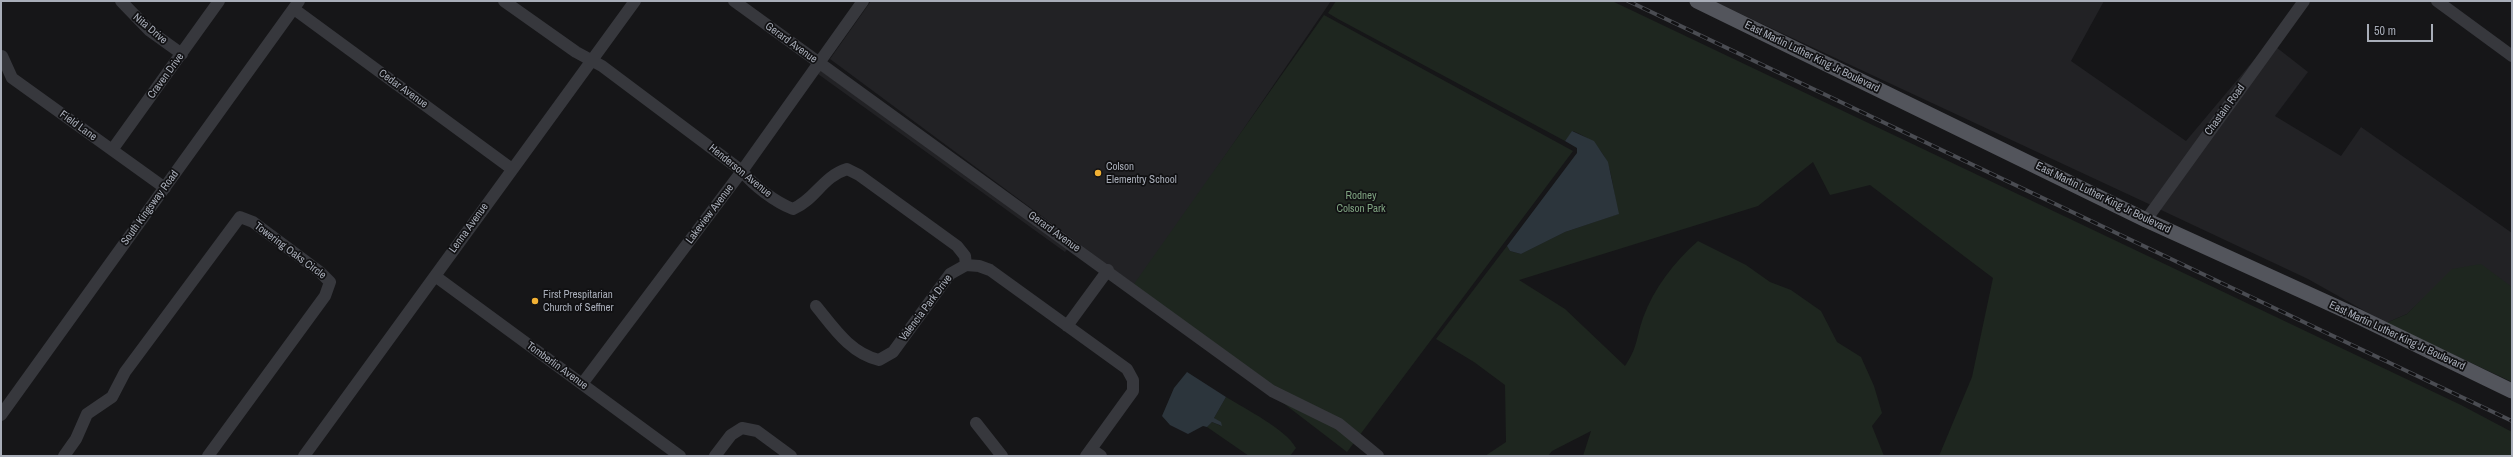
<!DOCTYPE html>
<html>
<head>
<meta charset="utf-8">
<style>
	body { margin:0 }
	#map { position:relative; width:2513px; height:457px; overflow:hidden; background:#161618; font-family:"Archivo Narrow",sans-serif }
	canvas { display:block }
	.frame { position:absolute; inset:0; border:2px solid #a8adb8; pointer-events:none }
	.scale { position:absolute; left:2367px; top:24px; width:66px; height:18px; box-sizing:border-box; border:2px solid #a8adb8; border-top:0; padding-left:5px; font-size:12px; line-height:14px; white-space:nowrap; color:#a8adb8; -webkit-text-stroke:3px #111113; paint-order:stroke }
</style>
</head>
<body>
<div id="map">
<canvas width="2513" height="457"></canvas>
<div class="frame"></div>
<div class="scale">50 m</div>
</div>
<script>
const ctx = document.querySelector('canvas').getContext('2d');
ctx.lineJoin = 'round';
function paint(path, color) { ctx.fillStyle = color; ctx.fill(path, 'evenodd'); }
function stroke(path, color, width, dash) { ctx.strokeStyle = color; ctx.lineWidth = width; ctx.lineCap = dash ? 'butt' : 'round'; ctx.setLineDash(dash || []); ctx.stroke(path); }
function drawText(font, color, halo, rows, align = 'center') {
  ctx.font = font + ' "Archivo Narrow",sans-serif'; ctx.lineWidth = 3.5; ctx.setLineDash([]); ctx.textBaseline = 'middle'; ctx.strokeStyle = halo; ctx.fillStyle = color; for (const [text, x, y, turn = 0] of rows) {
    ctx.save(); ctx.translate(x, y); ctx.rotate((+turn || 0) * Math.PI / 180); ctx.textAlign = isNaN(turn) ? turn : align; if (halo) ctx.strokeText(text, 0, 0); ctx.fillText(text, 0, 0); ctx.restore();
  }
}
paint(new Path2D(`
	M 871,1 L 1331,1 L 1136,286 L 830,59 Z
	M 1713,1 L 2104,1 L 2071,61 L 2186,141 L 2269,42 L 2151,205 Z
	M 2276,47 L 2308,72 L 2275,116 L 2341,156 L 2361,127 L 2512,233 L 2512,287 L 2508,285 L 2426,296 L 2407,314 L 2386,323 L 2308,279 L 2159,209 Z
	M 820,70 L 1068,248 L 1065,252 L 818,74 Z`), '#222225');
paint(new Path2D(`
	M 1336,1 L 1612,1 L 2461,405 L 2512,432 L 2512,456 L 1939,456 L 1972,377 L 1993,278 L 1870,185 L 1830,195 L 1813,162 L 1758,206 L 1519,280 L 1565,309 L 1625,366 C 1638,347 1636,338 1643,318 C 1654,288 1674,262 1698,241 L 1746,265 L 1770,282 L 1791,290 L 1821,311 L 1837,342 L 1861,357 L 1874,386 L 1882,413 L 1872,426 L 1884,456 L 1583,456 L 1591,431 L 1552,451 L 1548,456 L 1485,456 L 1506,442 L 1505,385 L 1474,362 L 1436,339 L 1507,246 L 1510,251 L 1521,254 L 1565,232 L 1618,214 C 1610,175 1614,148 1573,131 L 1565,141 L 1338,19 L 1328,13 Z
	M 1324,15 L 1573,151 L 1347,452 L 1231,363 L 1129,291 Z
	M 2481,264 L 2512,287 L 2512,382 L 2386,323 L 2407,314 L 2452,269 Z
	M 1226,397 C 1245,409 1286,429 1296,448 L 1290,456 L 1249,456 L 1207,427 L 1212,422 L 1221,426 L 1214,418 Z`), '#1e261f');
paint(new Path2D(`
	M 1572,131 L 1594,141 L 1608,162 L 1619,214 L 1565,232 L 1521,254 L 1510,251 L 1507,246 L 1577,153 L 1577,148 L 1565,141 Z
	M 1187,372 L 1226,397 L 1214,418 L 1221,422 L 1222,426 L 1212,422 L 1207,427 L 1203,426 L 1188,434 L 1170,425 L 1162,416 L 1174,388 Z`), '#2c353c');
stroke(new Path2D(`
	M 121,1 L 150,31 L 182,54
	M 504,1 L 576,52 L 602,66 L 742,171 C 754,186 775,202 793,209 C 816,199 822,177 847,169 L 859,175 L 957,246 L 965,256 L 966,265
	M 734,1 L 1272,391 L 1339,424 L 1378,456
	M 2437,1 L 2512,56
	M 294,9 L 512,169
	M 2,56 L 12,78 L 165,188
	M 112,150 L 219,1
	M 2146,220 L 2304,1
	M 435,276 L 680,456
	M 816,306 C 834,328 850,353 879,360 L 893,352 L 950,274 L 966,265 L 979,266 L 990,270 L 1127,369 L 1133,380 L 1133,391 L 1086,456
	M 1067,326 L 1108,270
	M 582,384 L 742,171 L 863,1
	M 1,415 L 299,1
	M 976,423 L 1002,456
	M 1091,449 L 1101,456
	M 64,456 L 76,439 L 87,414 L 112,397 L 125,372 L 240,217 L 253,222 L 320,272 L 330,282 L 325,296 L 208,456
	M 304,456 L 635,1
	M 715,456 L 731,435 L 742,428 L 757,431 L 791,456`), '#37383d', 12);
stroke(new Path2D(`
	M 1697,1 L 2146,220 L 2357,316 L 2512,391`), '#53555c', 15);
const rail = new Path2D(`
	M 1628,1 L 2512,421`);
stroke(rail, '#4a4c52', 4);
stroke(rail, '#111113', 2.5, [8]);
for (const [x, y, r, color] of [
	[1098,173,4,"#f2b134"],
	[535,301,4,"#f2b134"]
]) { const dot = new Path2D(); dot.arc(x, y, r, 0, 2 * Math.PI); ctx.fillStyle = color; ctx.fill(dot); stroke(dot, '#111113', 1.5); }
drawText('11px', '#a8adb8', '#111113', [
	["Nita Drive",150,29,40],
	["Gerard Avenue",791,43,36],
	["East Martin Luther King Jr Boulevard",1812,57,26],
	["Craven Drive",166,76,-54],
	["Cedar Avenue",403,89,36],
	["Chastain Road",2225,110,-54],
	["Field Lane",78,126,36],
	["Henderson Avenue",740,171,39],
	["East Martin Luther King Jr Boulevard",2103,198,26],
	["South Kingsway Road",150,208,-54],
	["Lakeview Avenue",710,214,-53],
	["Lenna Avenue",469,228,-54],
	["Gerard Avenue",1054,232,36],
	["Towering Oaks Circle",290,251,37],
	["Valencia Park Drive",926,308,-53],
	["East Martin Luther King Jr Boulevard",2397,336,25],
	["Tomberlin Avenue",557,366,36]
]);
drawText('11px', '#a8adb8', '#111113', [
	["Colson",1106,167],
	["Elementry School",1106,180],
	["First Prespitarian",543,295],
	["Church of Seffner",543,308]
], 'left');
drawText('11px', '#7fa381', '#111113', [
	["Rodney",1361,196],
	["Colson Park",1361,209]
]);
</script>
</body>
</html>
